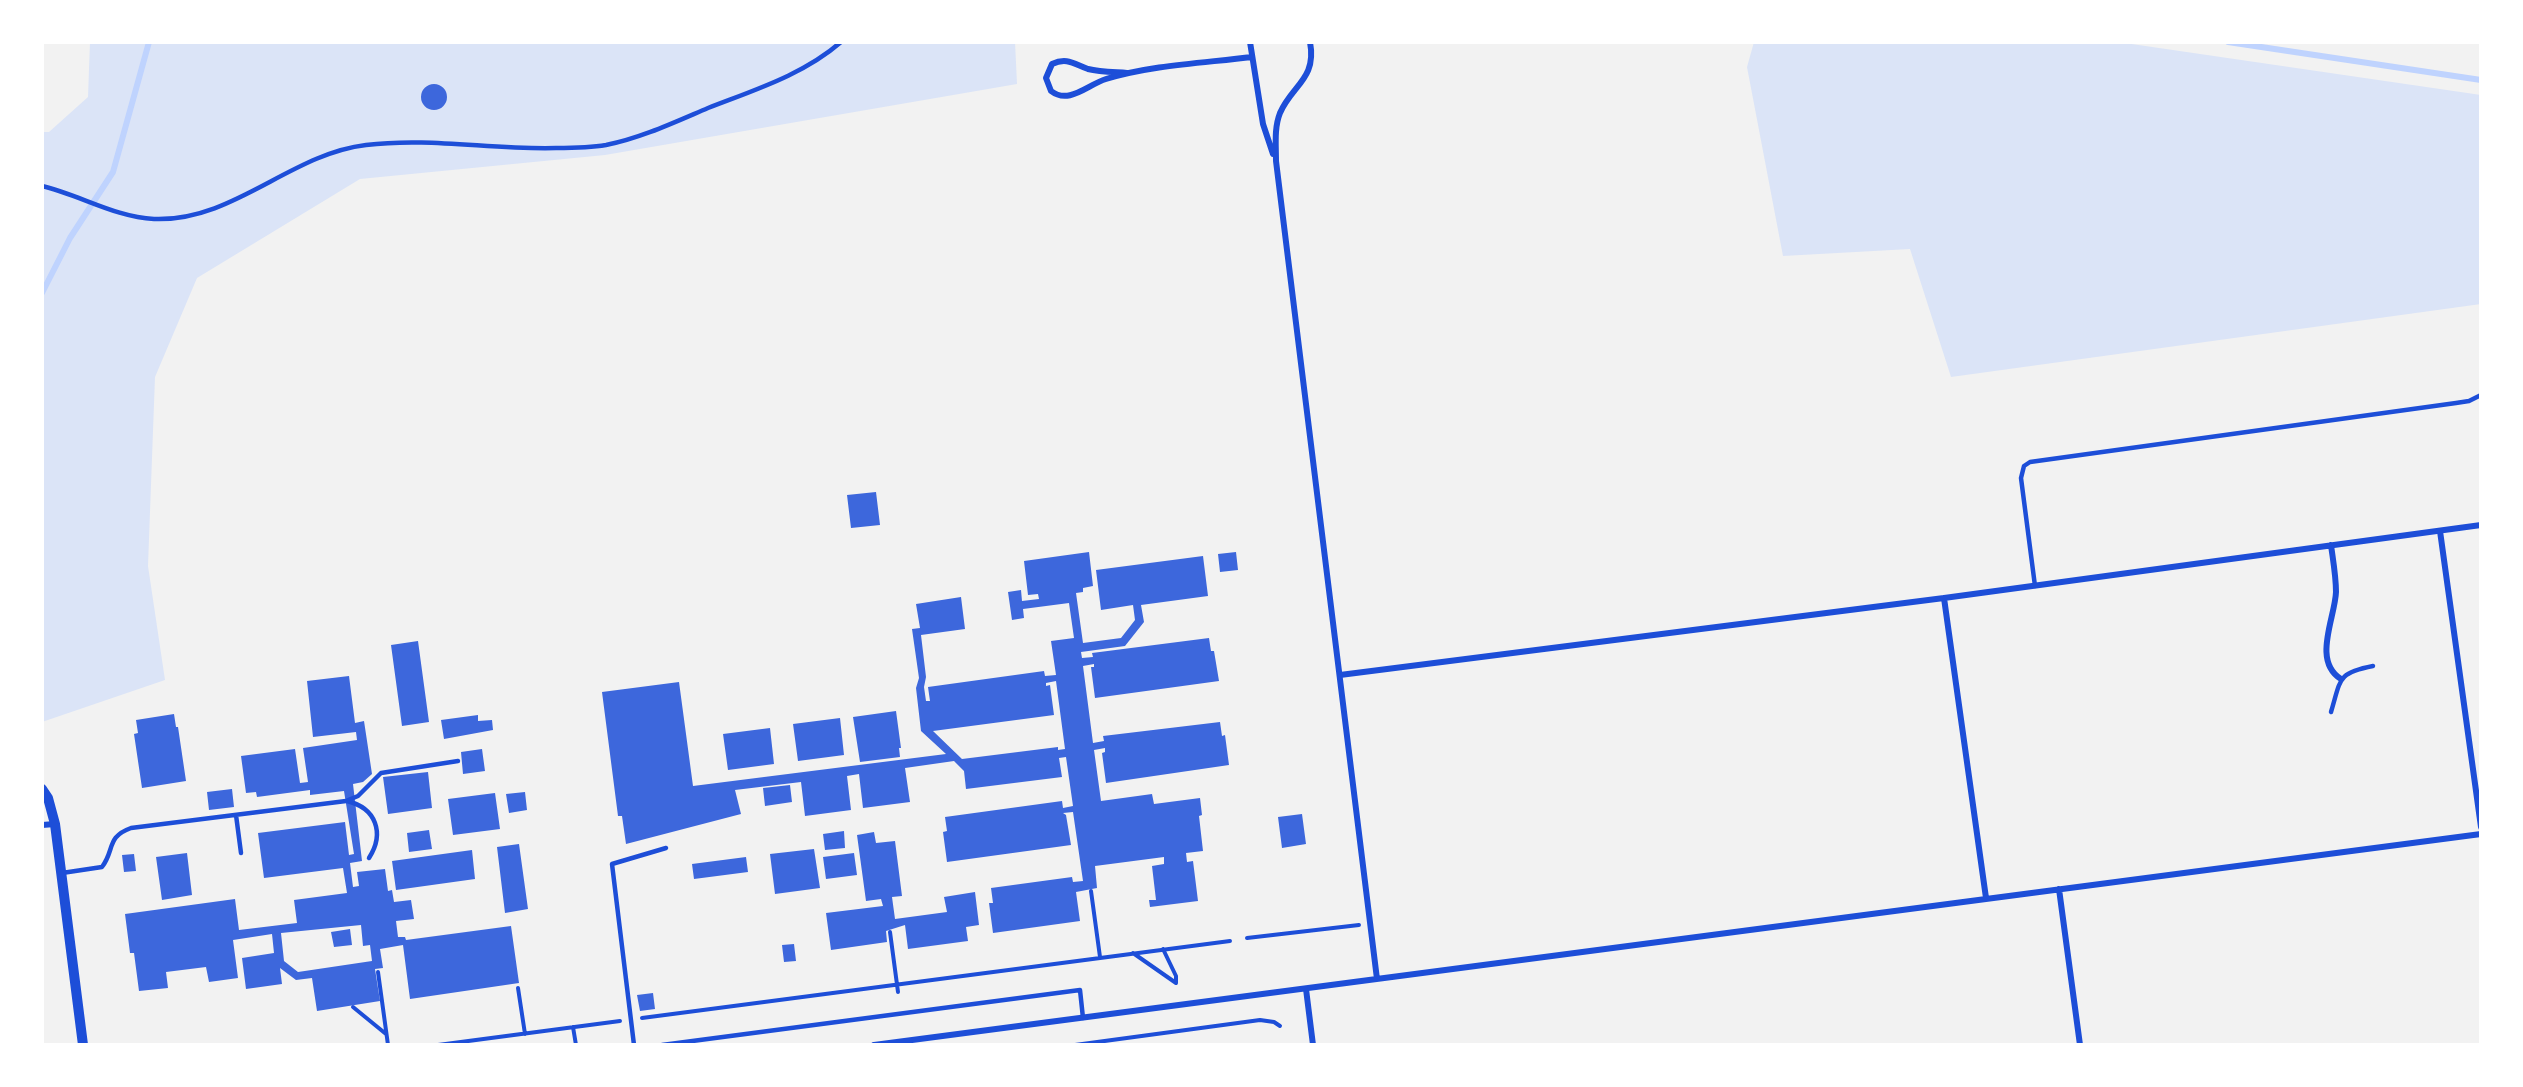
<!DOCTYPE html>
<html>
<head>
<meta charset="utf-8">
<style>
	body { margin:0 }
	#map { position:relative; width:2523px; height:1087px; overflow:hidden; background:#f2f2f2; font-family:Manrope,sans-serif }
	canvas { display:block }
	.frame { position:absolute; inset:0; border:44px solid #fff; pointer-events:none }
</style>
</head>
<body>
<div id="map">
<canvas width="2523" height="1087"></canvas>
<div class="frame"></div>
</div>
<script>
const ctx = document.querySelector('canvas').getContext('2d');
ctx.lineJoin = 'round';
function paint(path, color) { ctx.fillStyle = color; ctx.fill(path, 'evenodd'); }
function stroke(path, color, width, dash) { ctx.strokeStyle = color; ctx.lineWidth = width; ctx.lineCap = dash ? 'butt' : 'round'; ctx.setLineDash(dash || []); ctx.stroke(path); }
paint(new Path2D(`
	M 90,42 L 1015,42 L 1017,84 L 605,155 L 360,179 L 197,278 L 155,377 L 148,566 L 165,680 L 42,722 L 42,132 L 49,132 L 88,97 Z
	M 1754,42 L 2118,42 L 2481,95 L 2481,304 L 1951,377 L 1910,249 L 1783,256 L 1747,67 Z`), '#dbe4f7');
stroke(new Path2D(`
	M 2228,42 L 2481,80
	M 42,293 L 70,238 L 113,172 L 149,42`), '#bfd3fe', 6);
paint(new Path2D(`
	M421 97a13 13 0 1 1 26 0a13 13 0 1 1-26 0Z
	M 876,492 L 880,525 L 851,528 L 847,495 Z
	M 1089,552 L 1093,586 L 1083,588 L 1083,592 L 1076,593 L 1083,643 L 1121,638 L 1135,620 L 1133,605 L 1101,610 L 1096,570 L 1203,556 L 1208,596 L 1141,605 L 1144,622 L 1125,646 L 1081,652 L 1082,658 L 1093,657 L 1092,653 L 1209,638 L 1211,651 L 1214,651 L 1219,681 L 1095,698 L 1091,667 L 1094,667 L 1094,664 L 1083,666 L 1093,743 L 1104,741 L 1103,736 L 1220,722 L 1222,736 L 1225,735 L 1229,765 L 1106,783 L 1102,753 L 1105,752 L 1105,748 L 1094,750 L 1101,801 L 1152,794 L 1154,804 L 1200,798 L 1202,815 L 1199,816 L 1203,851 L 1186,853 L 1187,862 L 1193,861 L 1198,901 L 1150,907 L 1149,900 L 1156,900 L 1152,866 L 1164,864 L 1164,857 L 1095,866 L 1097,888 L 1076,892 L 1080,921 L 993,933 L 989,903 L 993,903 L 991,888 L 1072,877 L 1073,882 L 1083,881 L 1073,812 L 1063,813 L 1066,815 L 1071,845 L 947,862 L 943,832 L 947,831 L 945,817 L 1062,801 L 1063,808 L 1073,806 L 1066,757 L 1059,758 L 1062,777 L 966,789 L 964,771 L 954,761 L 905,768 L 910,802 L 863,808 L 859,774 L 847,776 L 851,810 L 805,816 L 801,782 L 735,790 L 741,814 L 626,844 L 622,816 L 618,816 L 602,692 L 679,682 L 693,786 L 946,754 L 921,731 L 916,688 L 919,678 L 912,629 L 920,628 L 916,604 L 961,597 L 965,629 L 921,635 L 926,677 L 924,687 L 926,701 L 930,701 L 928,687 L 1044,671 L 1045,676 L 1056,675 L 1051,641 L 1074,638 L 1069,603 L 1023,609 L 1024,618 L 1012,620 L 1008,592 L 1021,590 L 1022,601 L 1039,599 L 1038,594 L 1028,595 L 1024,561 ZM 1056,681 L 1065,749 L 1058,750 L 1058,747 L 962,759 L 933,731 L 1054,715 L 1050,685 L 1046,686 L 1046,683 Z
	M 1236,552 L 1238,570 L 1220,572 L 1218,554 Z
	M 418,641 L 429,722 L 402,726 L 391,645 Z
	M 349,676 L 355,723 L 364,721 L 372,774 L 363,782 L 353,784 L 362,861 L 350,863 L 353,887 L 359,886 L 357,872 L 385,869 L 388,891 L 392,890 L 394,902 L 411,900 L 414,919 L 396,921 L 398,937 L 405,937 L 406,940 L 511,926 L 519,983 L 410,999 L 403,945 L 380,949 L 383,968 L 375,969 L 380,1001 L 317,1011 L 312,978 L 296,980 L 280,968 L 282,984 L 246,989 L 242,958 L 274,953 L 272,934 L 233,940 L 238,978 L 209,982 L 206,967 L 166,972 L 168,988 L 139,991 L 134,953 L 130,953 L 125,914 L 235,899 L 239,930 L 297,923 L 294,900 L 347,893 L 343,868 L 264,878 L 258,833 L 345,822 L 349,855 L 354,854 L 344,791 L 310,795 L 310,790 L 257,797 L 256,792 L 246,793 L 241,756 L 295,749 L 300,783 L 308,782 L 303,748 L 357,740 L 356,732 L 313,737 L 307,681 ZM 361,925 L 363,946 L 370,945 L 372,961 L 298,972 L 284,961 L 281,933 Z
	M 896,711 L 901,748 L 899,748 L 900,757 L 860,762 L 853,717 Z
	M 174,714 L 176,727 L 178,727 L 186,781 L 142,788 L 134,734 L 138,733 L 136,720 Z
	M 478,715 L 478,721 L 492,720 L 493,730 L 444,739 L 441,720 Z
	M 840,718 L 844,755 L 798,761 L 793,724 Z
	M 770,728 L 774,764 L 728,770 L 723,734 Z
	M 482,749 L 485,771 L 463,774 L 461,752 Z
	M 428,772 L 432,808 L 388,814 L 383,777 Z
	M 790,785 L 792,802 L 765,806 L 763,788 Z
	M 232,789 L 234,807 L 209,810 L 207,792 Z
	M 525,792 L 527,810 L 509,813 L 506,794 Z
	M 495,793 L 500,829 L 453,835 L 448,799 Z
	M 1302,814 L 1306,844 L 1282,848 L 1278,817 Z
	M 429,830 L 432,849 L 409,852 L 407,833 Z
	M 844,831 L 845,848 L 825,850 L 823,834 Z
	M 874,832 L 876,843 L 895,841 L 902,896 L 892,897 L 895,919 L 947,912 L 944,897 L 975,892 L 979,925 L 966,927 L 968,941 L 908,949 L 905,925 L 886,931 L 887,942 L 831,950 L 826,913 L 883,906 L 881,899 L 866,901 L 857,835 Z
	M 519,844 L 528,909 L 505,913 L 497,847 Z
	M 814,849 L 820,888 L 775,894 L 770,854 Z
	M 472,850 L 475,879 L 396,890 L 392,861 Z
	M 187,853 L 192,895 L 162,900 L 156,857 Z
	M 854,853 L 857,875 L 826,879 L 823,857 Z
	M 134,854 L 136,871 L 124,872 L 122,855 Z
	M 746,857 L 748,872 L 694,879 L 692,864 Z
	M 350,929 L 352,945 L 334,947 L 331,932 Z
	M 794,944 L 796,961 L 784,962 L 782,945 Z
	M 653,993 L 655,1009 L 640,1011 L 637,995 Z`), '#3d67dc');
stroke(new Path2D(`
	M 1091,891 L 1100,957
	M 890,932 L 898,992
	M 1247,938 L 1359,925
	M 1133,953 L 1176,983 L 1176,976 L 1163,949
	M 378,972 L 388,1045
	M 518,988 L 525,1034
	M 353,1007 L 386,1034
	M 642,1018 L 1230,941
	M 573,1027 L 576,1045
	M 438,1045 L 620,1021
	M 1075,1045 L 1260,1020 L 1274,1022 L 1280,1026`), '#1d4ed8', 4);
stroke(new Path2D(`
	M 42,186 C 80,195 115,217 154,219 C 233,222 290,154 366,145 C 429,137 493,150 556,148 C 572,148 589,148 606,145 C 641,138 675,122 708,108 C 754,90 803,75 841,42
	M 2035,586 L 2021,478 L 2024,466 L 2030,462 L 2456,403 L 2469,401 L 2481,395
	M 2331,712 C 2341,679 2337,673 2373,666
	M 347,801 C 376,808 385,833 369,858
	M 236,815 L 241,853
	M 62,873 L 102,867 C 115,850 106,837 131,828 L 346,801 L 358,796 L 381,773 L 458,761
	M 634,1045 L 612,864 L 666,848
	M 662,1045 L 1080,990 L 1083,1018`), '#1d4ed8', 4.5);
stroke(new Path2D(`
	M 1250,42 L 1263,124 L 1273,154
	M 1310,42 C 1317,79 1292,85 1280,113 C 1274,128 1276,145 1276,161 L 1377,979
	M 1127,73 C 1114,72 1100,72 1088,69 C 1074,64 1067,57 1052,64 L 1046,78 L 1051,91 C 1069,105 1087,85 1106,79 C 1152,65 1204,63 1252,57
	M 2440,531 L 2481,827
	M 2331,545 C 2333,560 2336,576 2336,592 C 2335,618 2312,661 2341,679
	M 1944,598 L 1986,898
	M 1340,675 L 1944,598 L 2481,525
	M 42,825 L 55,824
	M 2059,889 L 2080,1045
	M 1306,989 L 1313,1045
	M 874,1045 L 2481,834`), '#1d4ed8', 6);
stroke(new Path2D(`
	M 42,789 L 48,798 L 55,824 L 83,1045`), '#1d4ed8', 10);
</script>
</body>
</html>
